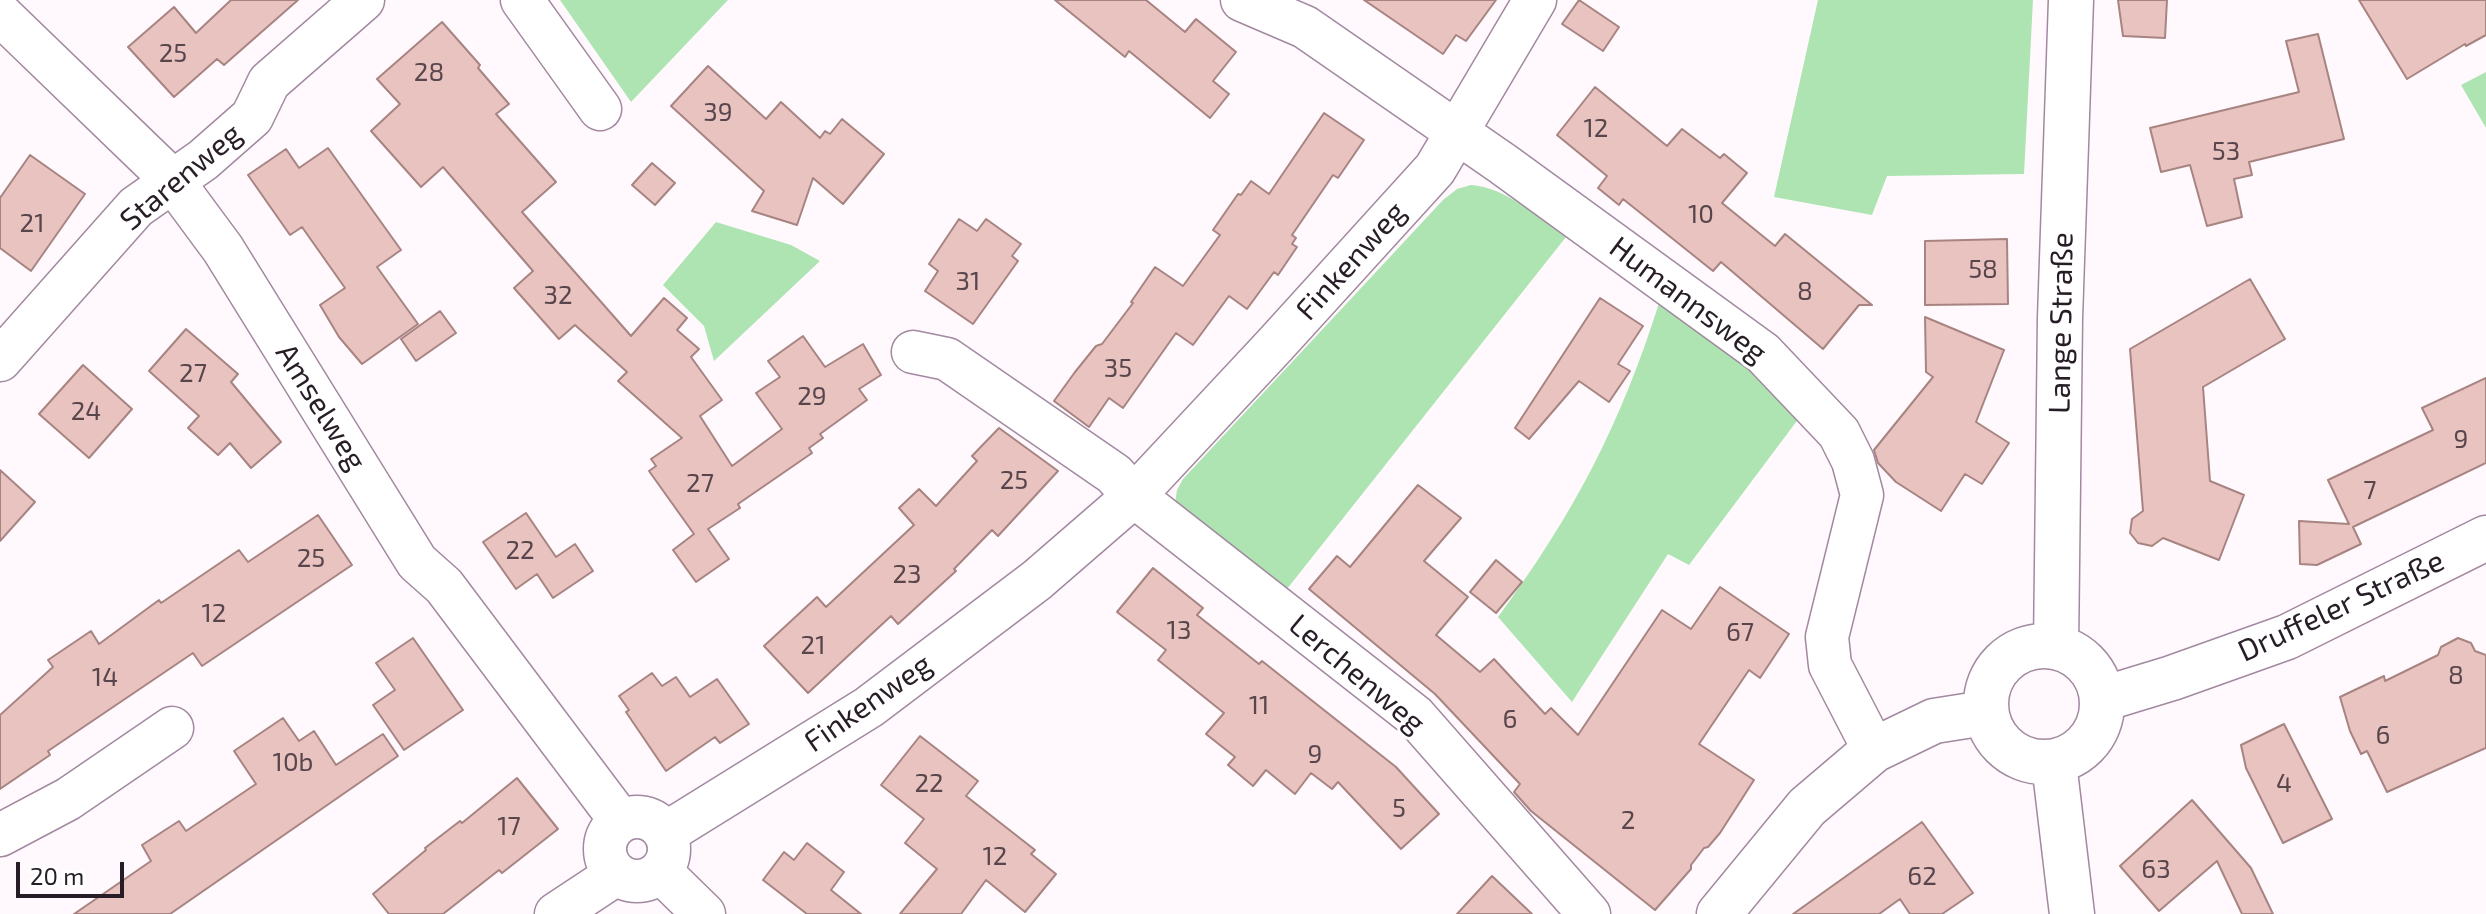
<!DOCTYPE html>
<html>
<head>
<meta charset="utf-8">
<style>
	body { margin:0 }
	#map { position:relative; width:2486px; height:914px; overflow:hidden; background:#fff9fe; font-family:"Exo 2",sans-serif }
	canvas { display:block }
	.scale { position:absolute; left:16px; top:862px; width:108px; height:36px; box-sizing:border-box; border:4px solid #271d26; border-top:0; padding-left:10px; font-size:24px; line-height:28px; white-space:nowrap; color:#271d26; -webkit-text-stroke:6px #fff; paint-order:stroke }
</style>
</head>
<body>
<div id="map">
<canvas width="2486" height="914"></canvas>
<div class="scale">20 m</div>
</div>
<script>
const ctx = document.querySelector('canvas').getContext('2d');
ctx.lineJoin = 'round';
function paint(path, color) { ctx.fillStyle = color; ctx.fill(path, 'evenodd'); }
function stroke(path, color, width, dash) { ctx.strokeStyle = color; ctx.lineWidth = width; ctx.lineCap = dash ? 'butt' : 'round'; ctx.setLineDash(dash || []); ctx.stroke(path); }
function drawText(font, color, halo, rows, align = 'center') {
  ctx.font = font + ' "Exo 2",sans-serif'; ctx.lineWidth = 6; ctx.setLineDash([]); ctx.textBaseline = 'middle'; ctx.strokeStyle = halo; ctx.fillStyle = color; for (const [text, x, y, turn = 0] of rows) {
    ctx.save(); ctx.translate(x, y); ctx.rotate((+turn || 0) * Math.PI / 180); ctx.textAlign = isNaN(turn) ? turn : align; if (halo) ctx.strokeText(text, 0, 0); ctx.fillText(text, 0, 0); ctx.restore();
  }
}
paint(new Path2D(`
	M 560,0 L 728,0 L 631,102 Z
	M 1818,0 L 2033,0 L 2024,174 L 1887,176 L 1872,215 L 1774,197 Z
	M 2486,72 L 2486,128 L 2461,85 Z
	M 1471,185 C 1506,187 1538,218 1566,237 L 1279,599 L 1175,503 L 1177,490 L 1183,479 L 1443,200 L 1457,189 Z
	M 716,222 L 791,245 L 820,261 L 714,361 L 704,326 L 663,285 Z
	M 1660,300 L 1725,343 L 1799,418 L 1689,565 L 1668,554 L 1572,702 L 1498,617 C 1575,512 1621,424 1660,300 Z`), '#ade4b1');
const building = new Path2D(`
	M 231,0 L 298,0 L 224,65 L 217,59 L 174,97 L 128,47 L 174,7 L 196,33 Z
	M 1055,0 L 1146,0 L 1185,32 L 1196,19 L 1236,52 L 1213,81 L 1229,94 L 1210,118 L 1129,51 L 1125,57 Z
	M 1364,0 L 1496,0 L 1466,41 L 1456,35 L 1443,54 Z
	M 1579,0 L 1619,27 L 1603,51 L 1562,24 Z
	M 2118,0 L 2167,0 L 2165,38 L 2123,36 Z
	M 2359,0 L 2486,0 L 2486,35 L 2466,46 L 2465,44 L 2407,79 Z
	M 442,22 L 480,65 L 478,68 L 509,104 L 496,114 L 556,182 L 522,212 L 631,336 L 664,298 L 687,318 L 677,330 L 699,349 L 691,357 L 722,400 L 700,416 L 732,466 L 782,429 L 756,393 L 780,377 L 768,361 L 803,336 L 825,367 L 863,344 L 881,375 L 859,389 L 867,400 L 820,434 L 823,438 L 809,448 L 812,453 L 738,504 L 740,508 L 708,529 L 729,559 L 696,582 L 673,550 L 694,534 L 649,471 L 656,466 L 651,459 L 682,438 L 618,381 L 627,372 L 575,325 L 559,339 L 514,288 L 533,271 L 443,167 L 421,187 L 371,131 L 400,104 L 377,79 Z
	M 2318,34 L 2344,139 L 2249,162 L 2252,175 L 2234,179 L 2242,217 L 2207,226 L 2190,165 L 2161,172 L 2150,128 L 2299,92 L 2286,41 Z
	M 708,66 L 766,119 L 781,102 L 820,138 L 825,131 L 830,134 L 842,119 L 884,154 L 843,204 L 813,178 L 797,225 L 752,211 L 764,191 L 671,106 Z
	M 1595,87 L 1667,146 L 1682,129 L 1720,158 L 1724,154 L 1747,173 L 1722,203 L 1775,246 L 1785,234 L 1872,305 L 1859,305 L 1823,349 L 1721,262 L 1713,271 L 1623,199 L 1619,205 L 1598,188 L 1607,176 L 1557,135 Z
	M 1324,113 L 1364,140 L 1338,178 L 1333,175 L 1292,235 L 1296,238 L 1292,244 L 1297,247 L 1278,275 L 1274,272 L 1247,309 L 1229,296 L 1193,345 L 1176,333 L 1123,408 L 1109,398 L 1089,427 L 1054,401 L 1075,372 L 1096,346 L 1102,344 L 1133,303 L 1131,302 L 1155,267 L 1183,286 L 1220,235 L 1213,230 L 1238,194 L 1241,195 L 1251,181 L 1269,194 Z
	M 328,148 L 401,250 L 377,267 L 418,324 L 362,364 L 339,337 L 320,305 L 345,288 L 302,227 L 290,235 L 248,175 L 286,149 L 299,168 Z
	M 30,155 L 85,194 L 31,271 L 0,248 L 0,198 Z
	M 652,163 L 675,183 L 655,205 L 632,185 Z
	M 959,219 L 977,231 L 986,219 L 1021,244 L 1012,256 L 1018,261 L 973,324 L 925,291 L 938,271 L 929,264 Z
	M 2007,239 L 2008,304 L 1925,305 L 1925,241 Z
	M 2250,279 L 2285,339 L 2203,387 L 2210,481 L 2244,495 L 2219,560 L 2163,538 L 2152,546 L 2138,543 L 2130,533 L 2132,519 L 2143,511 L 2130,349 Z
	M 1600,298 L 1643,326 L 1618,364 L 1630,371 L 1609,402 L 1579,381 L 1529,439 L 1515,428 Z
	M 440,311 L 456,333 L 416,361 L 401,339 Z
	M 1925,317 L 2004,350 L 1976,422 L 2009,443 L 1982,484 L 1965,474 L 1941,511 L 1896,482 L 1878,463 L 1874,450 L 1933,377 L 1926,372 Z
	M 186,329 L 238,374 L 231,382 L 281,442 L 251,468 L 230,443 L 218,455 L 188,428 L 199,416 L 149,371 Z
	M 83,365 L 132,409 L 89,458 L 39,414 Z
	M 2486,378 L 2486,463 L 2353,527 L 2361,544 L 2317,565 L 2300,564 L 2299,521 L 2349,524 L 2328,480 L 2433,430 L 2422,408 Z
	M 999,428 L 1058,471 L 998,536 L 992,530 L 954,569 L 956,571 L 898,624 L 891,616 L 808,693 L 764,646 L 817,597 L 826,607 L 914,525 L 899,508 L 919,489 L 936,506 L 977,461 L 972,456 Z
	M 0,470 L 35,502 L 0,541 Z
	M 1418,485 L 1461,518 L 1424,561 L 1468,597 L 1436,635 L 1480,672 L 1494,659 L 1545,714 L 1551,708 L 1578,735 L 1662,610 L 1691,629 L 1720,587 L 1789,634 L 1760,678 L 1749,670 L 1699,744 L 1754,780 L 1720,833 L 1708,847 L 1704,848 L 1691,865 L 1691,869 L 1655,910 L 1531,811 L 1514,792 L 1520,784 L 1435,694 L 1309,589 L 1337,556 L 1350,567 Z
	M 526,513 L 556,557 L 575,544 L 593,571 L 553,598 L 537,574 L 516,589 L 483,542 Z
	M 318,515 L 352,565 L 202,666 L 193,653 L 48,751 L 50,755 L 0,789 L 0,715 L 53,667 L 48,660 L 91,631 L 99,644 L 159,600 L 161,603 L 239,550 L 248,562 Z
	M 1496,560 L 1522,582 L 1496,613 L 1470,592 Z
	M 1153,568 L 1203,608 L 1197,615 L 1259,664 L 1262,661 L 1396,767 L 1439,814 L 1401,849 L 1338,782 L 1332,789 L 1311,773 L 1295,794 L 1266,770 L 1253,786 L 1228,765 L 1235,757 L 1206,734 L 1224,713 L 1158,660 L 1166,650 L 1117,612 Z
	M 413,638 L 463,710 L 404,750 L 373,705 L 395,690 L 376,663 Z
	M 2458,638 L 2471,643 L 2475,651 L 2486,655 L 2486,748 L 2387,792 L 2367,751 L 2361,754 L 2350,731 L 2340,697 L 2384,676 L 2385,681 L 2438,655 L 2441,647 Z
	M 652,673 L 662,686 L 676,677 L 690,697 L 717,679 L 749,724 L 720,743 L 715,737 L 666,771 L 626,712 L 629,710 L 619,696 Z
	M 283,718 L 299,741 L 314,731 L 336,765 L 383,734 L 398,756 L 170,914 L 74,914 L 151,861 L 142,845 L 179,821 L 186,831 L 256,784 L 234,751 Z
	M 2284,724 L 2332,819 L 2283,843 L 2246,768 L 2241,745 Z
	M 920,736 L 978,781 L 966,796 L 1035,850 L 1031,854 L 1056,874 L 1025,912 L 986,880 L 961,914 L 900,914 L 937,869 L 905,843 L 924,819 L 881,785 Z
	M 517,778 L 558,829 L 502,873 L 499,870 L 443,914 L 389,914 L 373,894 L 426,850 L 425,848 L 460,821 L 462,823 Z
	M 2192,800 L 2251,868 L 2273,914 L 2242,914 L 2217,861 L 2159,911 L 2120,866 Z
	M 1922,822 L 1973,893 L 1942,914 L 1910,914 L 1900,899 L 1879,914 L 1793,914 Z
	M 807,843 L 844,872 L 831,890 L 861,914 L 807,914 L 763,880 L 784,852 L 794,860 Z
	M 1492,876 L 1532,914 L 1457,914 Z`);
paint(building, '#e9c3c0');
stroke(building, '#a78481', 2);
const minor = new Path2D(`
	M 522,0 L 600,109
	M 1242,0 L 1305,27 L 1503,164 L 1763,353 L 1839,433 L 1853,461 L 1862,495 L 1827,637 L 1830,665 L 1874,750
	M 0,14 L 172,180 L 223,249 L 417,562 L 444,586 L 620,820
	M 913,352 L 947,359 L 1114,474 L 1134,496 L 1415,716 L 1589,914
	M 0,360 L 136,207 L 203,160 L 252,117 L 269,82 L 363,0
	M605 849a32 32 0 1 1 64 0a32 32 0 1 1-64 0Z
	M 666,833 L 869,707 L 1037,580 L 1134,496 L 1275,345 L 1435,169 L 1535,0
	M 0,835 L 68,799 L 172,728
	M 661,872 L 704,914
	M 556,914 L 615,875`);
const tertiary = new Path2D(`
	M 2103,699 L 2172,678 L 2287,637 L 2486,538
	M 1719,914 L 1807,807 L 1874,750 L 1934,721 L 1985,713`);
const secondary = new Path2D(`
	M1986 704a58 58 0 1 1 116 0a58 58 0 1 1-116 0Z
	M 2056,647 L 2060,318 L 2071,0
	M 2054,763 L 2072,914`);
stroke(minor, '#a289a0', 45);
stroke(tertiary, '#a289a0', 47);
stroke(secondary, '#a289a0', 47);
stroke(minor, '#fff', 42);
stroke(tertiary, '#fff', 44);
stroke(secondary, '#fff', 44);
drawText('26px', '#58464c', null, [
	["25",173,53],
	["28",429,72],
	["39",718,112],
	["12",1596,128],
	["53",2226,151],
	["10",1701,214],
	["21",32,223],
	["58",1983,269],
	["31",968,281],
	["8",1805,291],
	["32",558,295],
	["35",1118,368],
	["27",193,373],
	["29",812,396],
	["24",86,411],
	["9",2461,439],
	["25",1014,480],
	["27",700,483],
	["7",2370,490],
	["22",520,550],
	["25",311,558],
	["23",907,574],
	["12",214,613],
	["13",1179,630],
	["67",1740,632],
	["21",813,645],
	["8",2456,675],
	["14",105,677],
	["11",1259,705],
	["6",1510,719],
	["6",2383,735],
	["9",1315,754],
	["10b",293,762],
	["22",929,783],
	["4",2284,783],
	["5",1399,808],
	["2",1628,820],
	["17",509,826],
	["12",995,856],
	["63",2156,869],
	["62",1922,876]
]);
drawText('30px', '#271d26', '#fff', [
	["Starenweg",181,177,-40],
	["Finkenweg",1351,261,-48],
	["Humannsweg",1688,300,37],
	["Lange Straße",2061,323,-89],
	["Amselweg",321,407,58],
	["Druffeler Straße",2341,606,-25],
	["Lerchenweg",1357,674,40],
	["Finkenweg",868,703,-35]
]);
</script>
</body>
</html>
